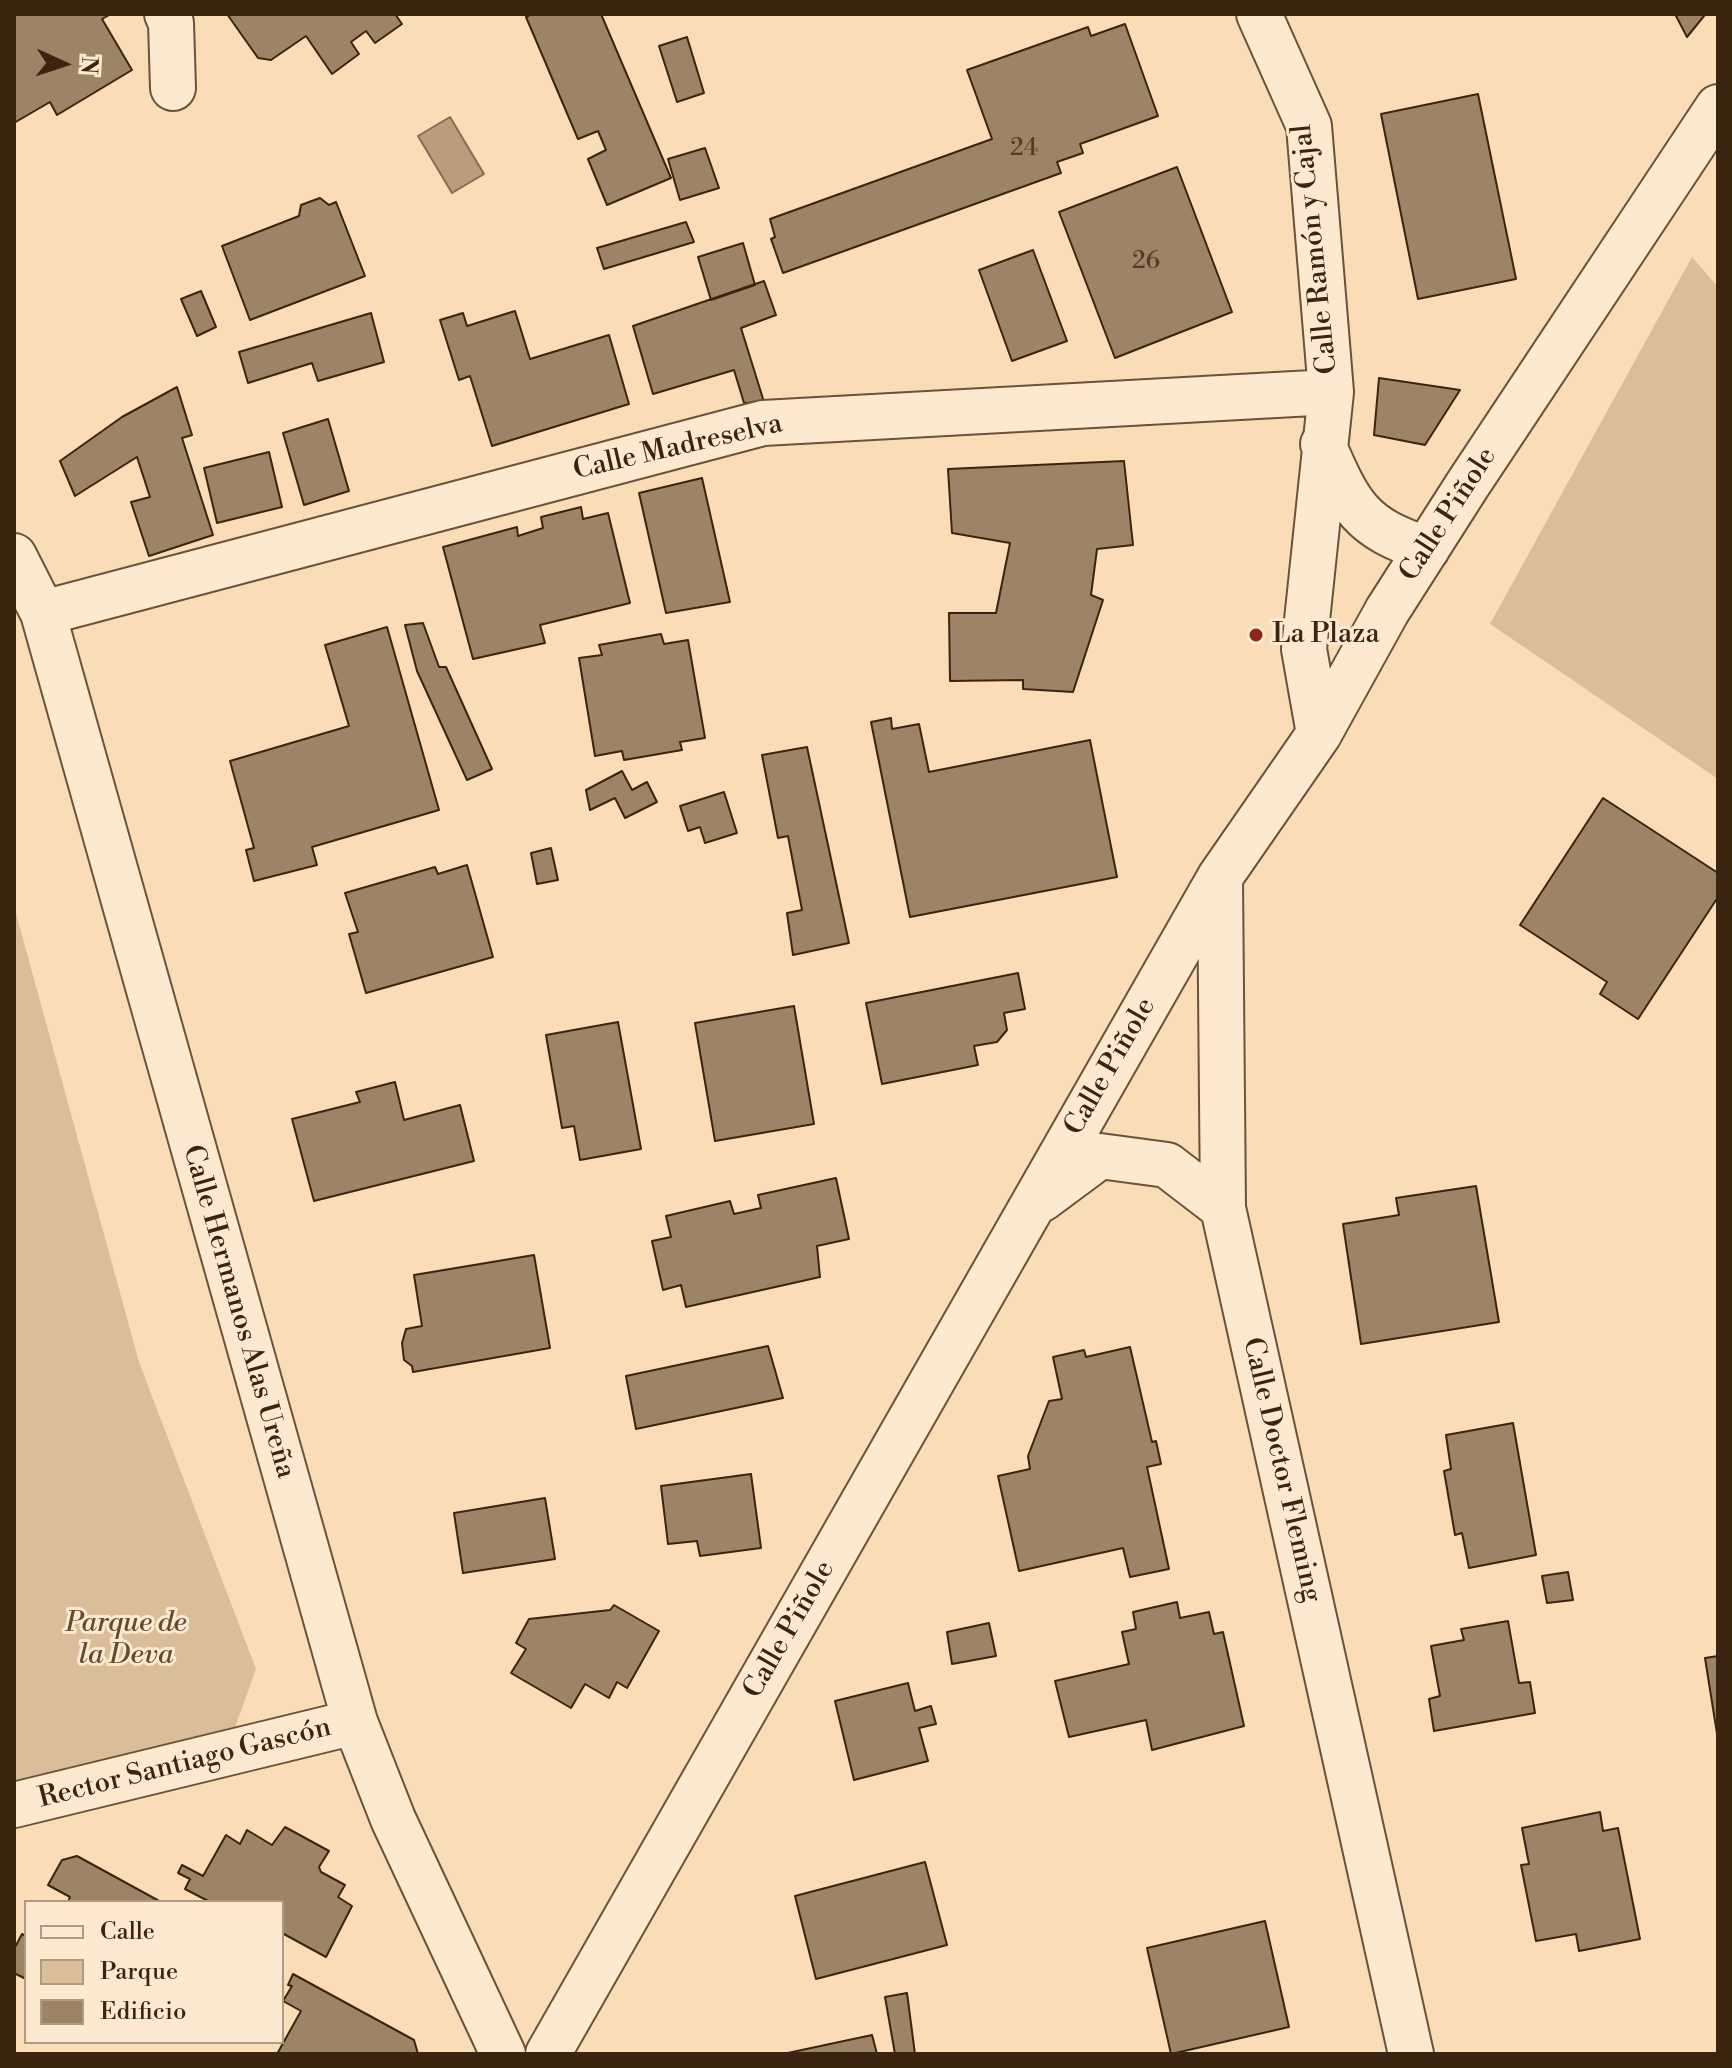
<!DOCTYPE html>
<html>
<head>
<meta charset="utf-8">
<style>
	body { margin:0 }
	#map { position:relative; width:1732px; height:2068px; overflow:hidden; background:#faddb6; font-family:"Libre Bodoni",serif }
	canvas { display:block }
	.frame { position:absolute; inset:0; border:16px solid #3b2410; pointer-events:none }
	.legend { position:absolute; left:24px; top:1900px; width:260px; height:144px; box-sizing:border-box; background:#fce9d0; border:2px solid #af9a83; margin:0; padding:10px 14px; list-style:none; font-size:24px; color:#3b2410 }
	.legend li { display:flex; align-items:center; gap:16px; height:40px }
	.legend b { width:40px; border:2px solid #af9a83 }
	.north { position:absolute; left:24px; top:24px; width:80px; height:80px; -webkit-text-stroke:6px #fce9d0; paint-order:stroke; rotate:93deg; font-size:22px; font-weight:700; line-height:32px; text-align:center; color:#3b2410 }
	.north::after { content:''; display:block; margin:auto; width:28px; height:36px; background:#3b2410; clip-path:polygon(50% 0,100% 100%,50% 72%,0 100%) }
</style>
</head>
<body>
<div id="map">
<canvas width="1732" height="2068"></canvas>
<div class="frame"></div>
<ul class="legend">
<li><b style="height:10px;background:#fce9d0"></b>Calle</li>
<li><b style="height:22px;background:#dabe9a"></b>Parque</li>
<li><b style="height:22px;background:#9e8466"></b>Edificio</li>
</ul>
<div class="north">N</div>
</div>
<script>
const ctx = document.querySelector('canvas').getContext('2d');
ctx.lineJoin = 'round';
function paint(path, color) { ctx.fillStyle = color; ctx.fill(path, 'evenodd'); }
function stroke(path, color, width, dash) { ctx.strokeStyle = color; ctx.lineWidth = width; ctx.lineCap = dash ? 'butt' : 'round'; ctx.setLineDash(dash || []); ctx.stroke(path); }
function drawText(font, color, halo, rows, align = 'center') {
  ctx.font = font + ' "Libre Bodoni",serif'; ctx.lineWidth = 6; ctx.setLineDash([]); ctx.textBaseline = 'middle'; ctx.strokeStyle = halo; ctx.fillStyle = color; for (const [text, x, y, turn = 0] of rows) {
    ctx.save(); ctx.translate(x, y); ctx.rotate((+turn || 0) * Math.PI / 180); ctx.textAlign = isNaN(turn) ? turn : align; if (halo) ctx.strokeText(text, 0, 0); ctx.fillText(text, 0, 0); ctx.restore();
  }
}
paint(new Path2D(`
	M 1692,257 L 1718,287 L 1718,779 L 1490,624 Z
	M 14,906 L 139,1362 L 256,1669 L 234,1730 L 14,1781 Z`), '#dabe9a');
const water = new Path2D(`
	M 450,117 L 484,174 L 452,193 L 418,136 Z`);
paint(water, '#b99e7e');
stroke(water, '#876d52', 2);
const building = new Path2D(`
	M 14,14 L 111,14 L 102,19 L 132,70 L 57,115 L 50,102 L 14,123 Z
	M 227,14 L 395,14 L 402,24 L 375,43 L 366,31 L 351,42 L 359,54 L 332,74 L 306,36 L 271,60 L 258,58 Z
	M 532,14 L 601,14 L 671,178 L 607,205 L 588,159 L 606,150 L 598,131 L 578,139 L 526,17 Z
	M 1675,14 L 1703,14 L 1704,16 L 1687,37 Z
	M 1125,24 L 1158,116 L 1080,144 L 1083,153 L 1057,162 L 1061,173 L 783,273 L 771,239 L 775,237 L 770,219 L 992,139 L 967,70 L 1088,27 L 1091,36 Z
	M 687,37 L 704,93 L 677,102 L 659,46 Z
	M 1478,94 L 1516,279 L 1418,299 L 1381,114 Z
	M 705,148 L 719,188 L 680,200 L 668,159 Z
	M 1177,167 L 1232,312 L 1115,358 L 1059,212 Z
	M 320,198 L 329,205 L 336,202 L 365,276 L 250,320 L 222,246 L 299,216 L 301,205 Z
	M 686,222 L 694,242 L 604,269 L 597,248 Z
	M 743,243 L 755,285 L 711,300 L 698,257 Z
	M 1033,250 L 1067,341 L 1012,361 L 979,270 Z
	M 764,281 L 776,315 L 741,328 L 764,402 L 744,403 L 734,370 L 653,394 L 633,326 Z
	M 201,291 L 216,327 L 197,336 L 181,299 Z
	M 515,311 L 530,359 L 609,335 L 629,404 L 492,446 L 470,376 L 459,380 L 440,320 L 463,313 L 467,326 Z
	M 371,313 L 384,362 L 318,381 L 312,363 L 248,383 L 239,352 Z
	M 1379,378 L 1460,390 L 1425,445 L 1374,435 Z
	M 177,387 L 192,435 L 182,438 L 213,535 L 149,556 L 131,502 L 150,497 L 137,457 L 75,496 L 60,461 L 122,417 Z
	M 328,419 L 349,491 L 304,505 L 283,433 Z
	M 269,452 L 282,507 L 217,523 L 204,468 Z
	M 1124,461 L 1133,545 L 1097,549 L 1091,595 L 1103,600 L 1073,692 L 1023,689 L 1023,680 L 950,681 L 949,613 L 996,613 L 1010,543 L 952,533 L 948,469 Z
	M 702,478 L 730,602 L 666,613 L 639,493 Z
	M 581,507 L 583,519 L 608,513 L 630,603 L 540,625 L 545,643 L 473,659 L 443,547 L 517,527 L 518,536 L 543,528 L 541,517 Z
	M 423,623 L 439,667 L 446,667 L 492,769 L 467,780 L 417,671 L 405,625 Z
	M 387,627 L 439,810 L 312,847 L 317,865 L 254,881 L 246,850 L 254,848 L 230,761 L 349,726 L 325,645 Z
	M 661,634 L 664,644 L 688,640 L 705,738 L 680,742 L 682,750 L 624,760 L 622,751 L 595,756 L 579,658 L 602,655 L 599,645 Z
	M 891,718 L 892,729 L 919,724 L 929,772 L 1090,740 L 1117,877 L 910,917 L 871,722 Z
	M 807,747 L 849,943 L 793,955 L 787,913 L 802,910 L 788,836 L 778,838 L 762,755 Z
	M 622,771 L 632,790 L 647,782 L 657,802 L 625,818 L 615,798 L 590,810 L 586,790 Z
	M 724,792 L 737,833 L 705,843 L 700,827 L 688,831 L 680,806 Z
	M 1603,798 L 1718,873 L 1718,897 L 1638,1019 L 1600,994 L 1607,982 L 1520,925 Z
	M 551,848 L 558,880 L 537,884 L 531,853 Z
	M 467,865 L 493,957 L 366,993 L 349,934 L 358,932 L 345,893 L 435,867 L 438,874 Z
	M 1018,973 L 1025,1009 L 1004,1013 L 1007,1030 L 997,1042 L 974,1046 L 978,1065 L 882,1084 L 866,1003 Z
	M 794,1006 L 814,1124 L 715,1141 L 695,1023 Z
	M 618,1022 L 641,1149 L 580,1160 L 574,1126 L 562,1128 L 546,1035 Z
	M 395,1082 L 404,1120 L 460,1105 L 474,1161 L 314,1201 L 292,1119 L 360,1102 L 356,1092 Z
	M 836,1178 L 849,1239 L 817,1246 L 820,1277 L 686,1307 L 681,1285 L 663,1290 L 652,1241 L 671,1237 L 666,1216 L 730,1201 L 734,1214 L 761,1208 L 758,1195 Z
	M 1476,1186 L 1499,1322 L 1361,1344 L 1343,1224 L 1399,1215 L 1396,1198 Z
	M 534,1255 L 550,1348 L 413,1372 L 412,1366 L 404,1360 L 402,1343 L 406,1329 L 422,1326 L 414,1275 Z
	M 768,1346 L 783,1398 L 636,1429 L 626,1376 Z
	M 1130,1347 L 1152,1442 L 1156,1441 L 1161,1464 L 1147,1467 L 1169,1569 L 1130,1577 L 1123,1548 L 1019,1571 L 998,1476 L 1030,1469 L 1028,1456 L 1049,1401 L 1062,1399 L 1053,1357 L 1084,1350 L 1086,1357 Z
	M 1513,1423 L 1536,1555 L 1469,1568 L 1462,1533 L 1455,1535 L 1444,1471 L 1451,1469 L 1446,1435 Z
	M 751,1474 L 761,1548 L 700,1556 L 697,1541 L 668,1544 L 661,1486 Z
	M 545,1498 L 555,1559 L 463,1573 L 454,1513 Z
	M 1568,1572 L 1573,1600 L 1547,1603 L 1542,1576 Z
	M 1177,1602 L 1180,1618 L 1209,1612 L 1214,1634 L 1223,1632 L 1244,1726 L 1152,1750 L 1146,1720 L 1069,1737 L 1055,1681 L 1129,1664 L 1122,1632 L 1136,1629 L 1133,1612 Z
	M 614,1605 L 659,1631 L 627,1688 L 617,1682 L 609,1698 L 585,1684 L 571,1708 L 511,1673 L 526,1649 L 516,1643 L 529,1619 L 610,1610 Z
	M 1508,1621 L 1519,1683 L 1530,1682 L 1535,1713 L 1434,1731 L 1429,1699 L 1440,1696 L 1431,1646 L 1464,1640 L 1461,1629 Z
	M 989,1623 L 996,1656 L 952,1664 L 947,1632 Z
	M 1718,1656 L 1718,1740 L 1705,1658 Z
	M 908,1683 L 915,1711 L 931,1706 L 936,1724 L 919,1728 L 928,1761 L 854,1780 L 835,1701 Z
	M 1600,1812 L 1603,1831 L 1618,1828 L 1640,1939 L 1579,1951 L 1576,1934 L 1536,1941 L 1521,1865 L 1529,1864 L 1522,1828 Z
	M 285,1827 L 329,1851 L 319,1867 L 321,1872 L 345,1885 L 338,1897 L 352,1906 L 326,1957 L 282,1933 L 282,1902 L 210,1902 L 185,1889 L 190,1879 L 178,1873 L 182,1865 L 203,1876 L 226,1835 L 240,1844 L 247,1830 L 272,1845 Z
	M 77,1856 L 161,1902 L 68,1902 L 70,1897 L 48,1885 L 62,1860 Z
	M 925,1862 L 947,1945 L 816,1979 L 795,1896 Z
	M 1265,1921 L 1289,2027 L 1171,2054 L 1147,1948 Z
	M 22,1934 L 26,1936 L 26,1979 L 14,1973 L 14,1949 Z
	M 293,1974 L 414,2040 L 418,2054 L 277,2054 L 301,2011 L 283,2001 L 292,1986 L 288,1985 Z
	M 907,1993 L 915,2054 L 895,2054 L 885,1997 Z
	M 872,2035 L 877,2054 L 783,2054 Z`);
paint(building, '#9e8466');
stroke(building, '#3b2410', 2);
const minor = new Path2D(`
	M 167,14 L 171,23 L 173,88
	M 1259,14 L 1309,126 L 1331,392 L 1304,649 L 1319,734
	M 1323,444 C 1350,506 1360,528 1427,549
	M 14,556 L 43,613 L 355,1722 L 393,1819 L 503,2054
	M 43,613 L 763,423 L 1331,392
	M 1220,880 L 1223,1208 L 1411,2054
	M 1042,1199 L 1100,1156 L 1167,1165 L 1223,1208
	M 14,1805 L 355,1722
	M 548,2054 L 1220,877 L 1319,734 L 1387,611 L 1468,484 L 1718,107`);
stroke(minor, '#6b523a', 48);
stroke(minor, '#fce9d0', 44);
for (const [x, y, r, color] of [
	[1256,635,8,"#8f2418"]
]) { const dot = new Path2D(); dot.arc(x, y, r, 0, 2 * Math.PI); ctx.fillStyle = color; ctx.fill(dot); stroke(dot, '#fce9d0', 3); }
drawText('24px', '#543c26', null, [
	["24",1024,149],
	["26",1146,262]
]);
drawText('28px', '#3b2410', '#fce9d0', [
	["Calle Ramón y Cajal",1316,249,-96],
	["Calle Madreselva",678,448,-13],
	["Calle Piñole",1449,515,-57],
	["Calle Piñole",1111,1067,-60],
	["Calle Hermanos Alas Ureña",238,1312,74],
	["Calle Doctor Fleming",1281,1470,77],
	["Calle Piñole",790,1630,-60],
	["Rector Santiago Gascón",185,1764,-14]
]);
drawText('28px', '#3b2410', '#fce9d0', [
	["La Plaza",1272,635]
], 'left');
drawText('italic 28px', '#634a32', '#fce9d0', [
	["Parque de",126,1624],
	["la Deva",126,1656]
]);
</script>
</body>
</html>
